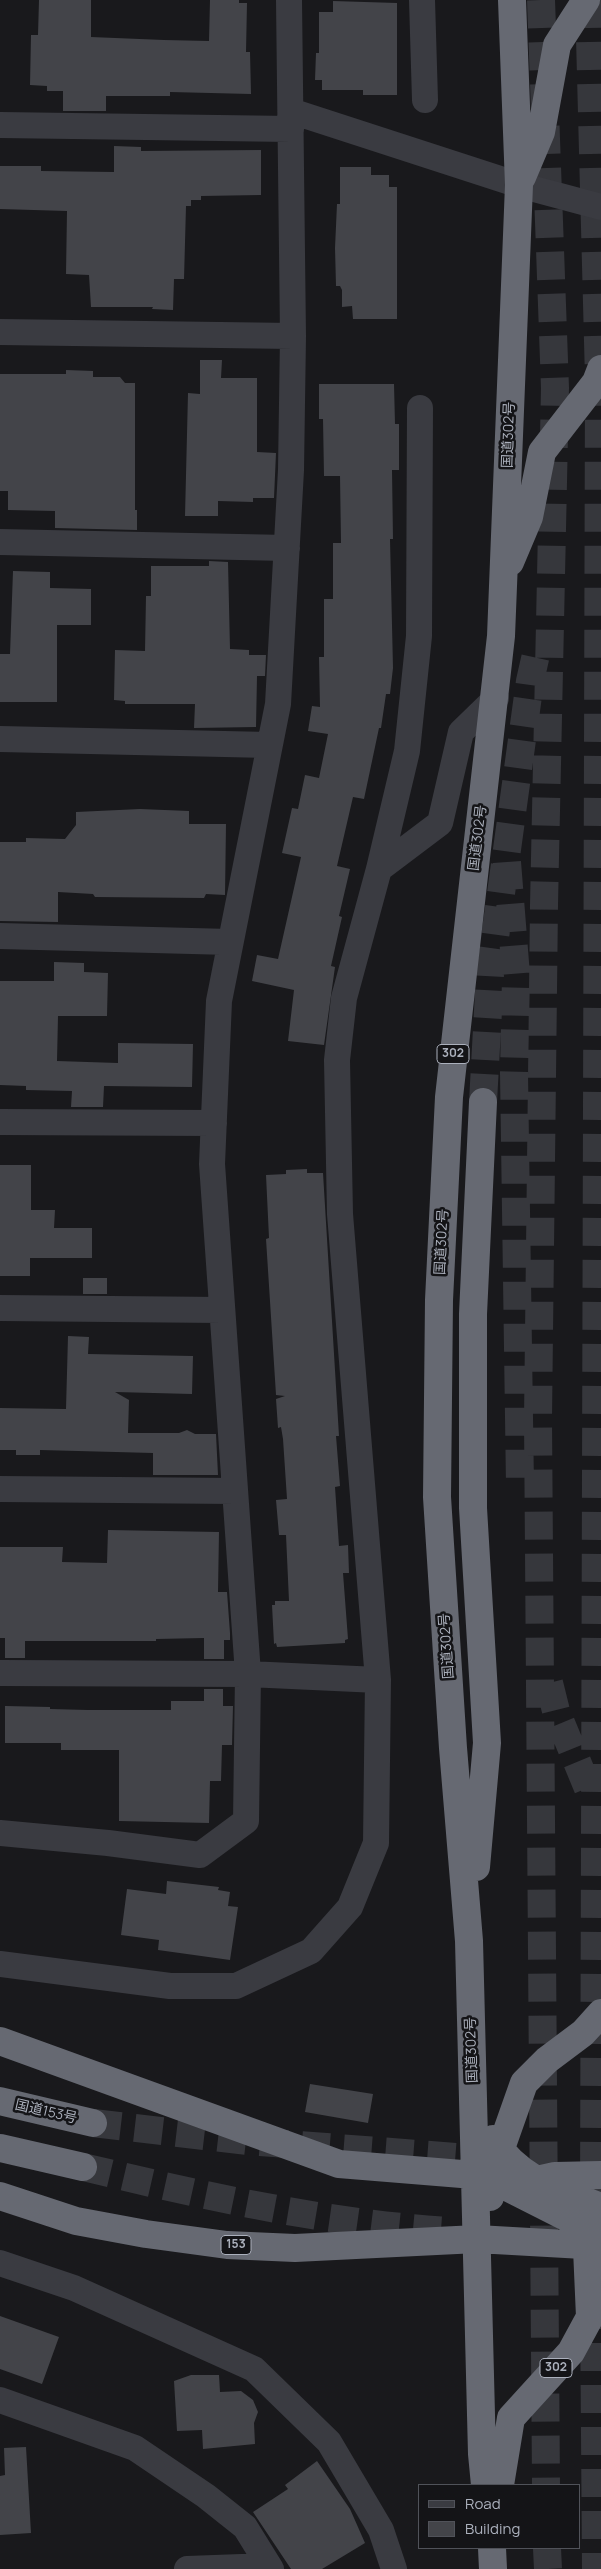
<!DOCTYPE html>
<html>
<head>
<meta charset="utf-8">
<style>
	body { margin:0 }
	#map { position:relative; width:601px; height:2569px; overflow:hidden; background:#19191c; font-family:Manrope,sans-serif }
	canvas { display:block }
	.legend { position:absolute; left:418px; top:2484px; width:162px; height:65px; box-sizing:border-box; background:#141417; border:1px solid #505259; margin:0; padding:6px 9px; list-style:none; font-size:15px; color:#abb0bc }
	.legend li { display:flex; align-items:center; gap:10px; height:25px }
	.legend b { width:25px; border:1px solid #505259 }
</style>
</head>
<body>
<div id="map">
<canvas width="601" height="2569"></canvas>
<ul class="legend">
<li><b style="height:6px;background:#3a3b41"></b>Road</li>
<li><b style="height:14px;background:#434449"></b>Building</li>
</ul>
</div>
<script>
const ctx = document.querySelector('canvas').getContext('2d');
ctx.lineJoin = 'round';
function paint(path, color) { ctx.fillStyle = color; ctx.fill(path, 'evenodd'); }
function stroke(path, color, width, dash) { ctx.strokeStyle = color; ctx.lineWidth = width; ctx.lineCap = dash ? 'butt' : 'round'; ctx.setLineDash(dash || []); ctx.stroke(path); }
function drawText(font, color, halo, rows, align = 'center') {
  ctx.font = font + ' Manrope,"Noto Sans JP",sans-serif'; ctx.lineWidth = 5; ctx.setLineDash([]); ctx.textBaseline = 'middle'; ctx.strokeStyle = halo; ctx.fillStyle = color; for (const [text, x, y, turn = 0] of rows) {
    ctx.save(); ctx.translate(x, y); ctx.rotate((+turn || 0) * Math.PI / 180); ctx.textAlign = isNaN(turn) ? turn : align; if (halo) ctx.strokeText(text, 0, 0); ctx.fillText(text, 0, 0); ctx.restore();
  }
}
paint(new Path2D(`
	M 39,0 L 91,0 L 91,37 L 164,40 L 209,41 L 210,0 L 239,0 L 239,3 L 247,3 L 246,52 L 250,52 L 251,94 L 170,92 L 170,96 L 106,96 L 106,111 L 63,111 L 63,91 L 47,91 L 47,86 L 30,85 L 31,35 L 38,35 Z
	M 333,1 L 397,3 L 397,95 L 363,95 L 363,90 L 322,90 L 322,80 L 315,80 L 316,53 L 319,53 L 319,12 L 333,12 Z
	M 114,146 L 141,147 L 141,151 L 261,150 L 261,195 L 201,196 L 201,200 L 191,200 L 191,206 L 186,206 L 184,279 L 174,279 L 173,310 L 152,309 L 153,307 L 91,307 L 89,275 L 66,274 L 67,211 L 0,209 L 0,166 L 41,166 L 41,171 L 114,172 Z
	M 340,167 L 371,167 L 371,175 L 389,175 L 389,187 L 397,187 L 397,319 L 353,319 L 352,306 L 342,307 L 342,290 L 340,286 L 336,286 L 335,248 L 337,204 L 340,204 Z
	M 200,360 L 222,360 L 221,378 L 257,378 L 257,452 L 276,453 L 274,498 L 253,498 L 253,502 L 218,501 L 218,516 L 185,516 L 188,393 L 200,394 Z
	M 66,370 L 93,371 L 93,377 L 120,377 L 125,383 L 135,383 L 135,510 L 137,510 L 137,530 L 55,528 L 55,511 L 8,510 L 8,491 L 0,491 L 0,374 L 66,374 Z
	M 319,384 L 394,384 L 395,424 L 399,424 L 399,470 L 392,470 L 393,539 L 390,539 L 393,668 L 390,694 L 386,694 L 381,728 L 379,728 L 364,799 L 353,797 L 337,866 L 350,869 L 339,916 L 342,917 L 331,966 L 335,967 L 324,1045 L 288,1041 L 294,990 L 252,981 L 257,955 L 278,959 L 301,857 L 282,853 L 292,808 L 298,809 L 305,775 L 319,778 L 328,734 L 308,731 L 312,706 L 320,707 L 319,657 L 324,657 L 324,599 L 333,599 L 333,543 L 341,543 L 340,476 L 324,476 L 323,419 L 319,419 Z
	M 209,561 L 228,562 L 230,649 L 249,650 L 249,655 L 266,655 L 265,676 L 257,676 L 256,727 L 194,728 L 195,704 L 125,704 L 125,701 L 114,700 L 115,650 L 145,651 L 146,596 L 151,596 L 151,566 L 209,566 Z
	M 13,571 L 50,572 L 50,588 L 91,589 L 91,625 L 57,625 L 57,702 L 0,702 L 0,654 L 10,654 Z
	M 140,809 L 189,811 L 189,824 L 226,824 L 225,895 L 206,894 L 204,898 L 95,897 L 93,894 L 58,892 L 58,922 L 0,921 L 0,842 L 26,842 L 26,838 L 65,839 L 76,825 L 76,812 Z
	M 54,962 L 84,963 L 84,972 L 108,973 L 107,1016 L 58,1016 L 57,1061 L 118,1063 L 118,1043 L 193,1044 L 192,1087 L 104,1086 L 103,1107 L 71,1107 L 72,1091 L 26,1090 L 26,1086 L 0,1085 L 0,981 L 54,981 Z
	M 0,1165 L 31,1165 L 31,1210 L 55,1210 L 54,1228 L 92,1228 L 92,1258 L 30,1258 L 30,1276 L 0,1276 Z
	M 307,1169 L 307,1173 L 323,1173 L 339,1436 L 336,1436 L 340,1486 L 335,1487 L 339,1546 L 348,1545 L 349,1573 L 343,1573 L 348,1639 L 345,1640 L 345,1643 L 277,1647 L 276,1643 L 274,1644 L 272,1605 L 275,1605 L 275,1601 L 289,1601 L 286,1535 L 279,1535 L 276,1500 L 287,1499 L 283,1439 L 281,1427 L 278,1428 L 276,1399 L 285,1396 L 276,1395 L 266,1239 L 269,1238 L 266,1175 L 286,1174 L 286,1170 Z
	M 83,1278 L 107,1278 L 107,1294 L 83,1294 Z
	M 68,1336 L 89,1337 L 88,1354 L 193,1356 L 192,1394 L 115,1392 L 129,1400 L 128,1433 L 179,1433 L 187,1430 L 195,1434 L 216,1434 L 218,1475 L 153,1475 L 153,1453 L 40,1450 L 40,1455 L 16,1455 L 16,1450 L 0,1450 L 0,1408 L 66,1409 Z
	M 108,1530 L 219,1532 L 218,1592 L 227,1592 L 230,1633 L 230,1640 L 224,1640 L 224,1659 L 204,1659 L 204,1638 L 156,1639 L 156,1641 L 25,1641 L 25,1658 L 5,1658 L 5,1638 L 0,1638 L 0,1547 L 63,1547 L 62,1562 L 107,1563 Z
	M 204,1689 L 223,1689 L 223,1706 L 233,1706 L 232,1745 L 222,1745 L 221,1781 L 210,1781 L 209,1823 L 119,1821 L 119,1750 L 61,1750 L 61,1743 L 5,1743 L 5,1706 L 50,1707 L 50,1709 L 88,1710 L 171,1710 L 171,1701 L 204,1701 Z
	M 167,1881 L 219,1887 L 218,1890 L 230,1892 L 228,1906 L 238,1907 L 230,1960 L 158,1950 L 159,1940 L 121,1935 L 127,1889 L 166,1894 Z
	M 310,2084 L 373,2094 L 368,2123 L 305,2112 Z
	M 0,2316 L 59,2337 L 42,2384 L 0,2369 Z
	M 191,2375 L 219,2375 L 220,2392 L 241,2391 L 253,2400 L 258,2412 L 254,2423 L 255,2444 L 203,2449 L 202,2430 L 177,2431 L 174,2381 Z
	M 26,2447 L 31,2533 L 0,2535 L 0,2476 L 5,2475 L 4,2448 Z
	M 317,2461 L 350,2509 L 365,2543 L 322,2569 L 291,2569 L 253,2512 L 288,2489 L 285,2485 Z`), '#434449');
stroke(new Path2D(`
	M 541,0 L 555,388 L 544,905 L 538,1419 L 546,2485
	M 589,0 L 599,379 L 594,2198
	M 507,862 L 516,975 L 514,1073 L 520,1486
	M 483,1102 L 490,974 L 530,681 L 537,650
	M 549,1683 L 556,1711 L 590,1793
	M 93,2123 L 247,2141 L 497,2160
	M 83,2167 C 204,2196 325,2223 450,2231
	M 594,2301 L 596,2569
	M 547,2548 L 548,2569`), '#36373c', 28, [28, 14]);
stroke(new Path2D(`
	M 422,0 L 425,100
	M 291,111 L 519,185 L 601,207
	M 0,125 L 291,129
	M 0,332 L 293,336
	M 0,542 L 287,548
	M 0,739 L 269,745
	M 379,869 L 440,823 L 461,732 L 496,698
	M 0,936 L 230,942
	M 0,1122 L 214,1123
	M 0,1308 L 222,1310
	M 0,1489 L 235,1491
	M 0,1673 L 248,1674 L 378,1680
	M 0,1833 L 108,1843 L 200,1855 L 246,1821 L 248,1674 L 212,1164 L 219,1001 L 278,704 L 291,470 L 293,336 L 289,0
	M 0,1964 L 170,1986 L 236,1986 L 311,1951 L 350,1907 L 376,1843 L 378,1680 L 340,1214 L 337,1060 L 344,998 L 379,869 L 407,751 L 419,636 L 420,408
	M 0,2263 L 74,2288 L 254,2369 L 329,2442 L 381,2530 L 394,2569
	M 0,2400 L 135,2448 L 206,2496 L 245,2527 L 271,2569
	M 187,2569 L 269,2566`), '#3a3b41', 26);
stroke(new Path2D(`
	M 522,177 L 541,132 L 557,45 L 586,0
	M 510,562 L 529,517 L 542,452 L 596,382 L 601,369
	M 476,1867 L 487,1743 L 473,1508 L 473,1314 L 483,1102
	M 0,2041 L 339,2164 L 474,2175 L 493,2180 L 574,2221 L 601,2230
	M 0,2101 L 93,2123
	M 493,2139 C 519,2180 558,2190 601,2207
	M 0,2148 L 83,2167
	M 537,2180 L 555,2176 L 601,2175
	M 0,2196 L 76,2221 L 146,2234 L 227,2245 L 295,2248 L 477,2239 L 601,2246
	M 490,2197 L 500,2151 L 524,2083 L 547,2060 L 583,2033 L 601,2013
	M 485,2485 L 482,2454 L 469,1941 L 453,1748 L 437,1497 L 439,1300 L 449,1097 L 501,636 L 519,185 L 512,0
	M 500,2485 L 511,2418 L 571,2352 L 590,2317 L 586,2226
	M 492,2548 L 493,2569`), '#666972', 28);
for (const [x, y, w] of [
	[453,1054,32],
	[236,2245,30],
	[556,2368,32]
]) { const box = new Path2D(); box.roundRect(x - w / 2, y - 9.5, w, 19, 4); ctx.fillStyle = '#141417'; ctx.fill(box); stroke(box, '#abb0bc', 1); }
drawText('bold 12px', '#abb0bc', null, [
	["302",453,1054],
	["153",236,2245],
	["302",556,2368]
]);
drawText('14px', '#abb0bc', '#141417', [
	["国道302号",509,435,-88],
	["国道302号",478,838,-83],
	["国道302号",442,1242,-87],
	["国道302号",447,1646,-94],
	["国道302号",472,2050,-92],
	["国道153号",46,2112,13]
]);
</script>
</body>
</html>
